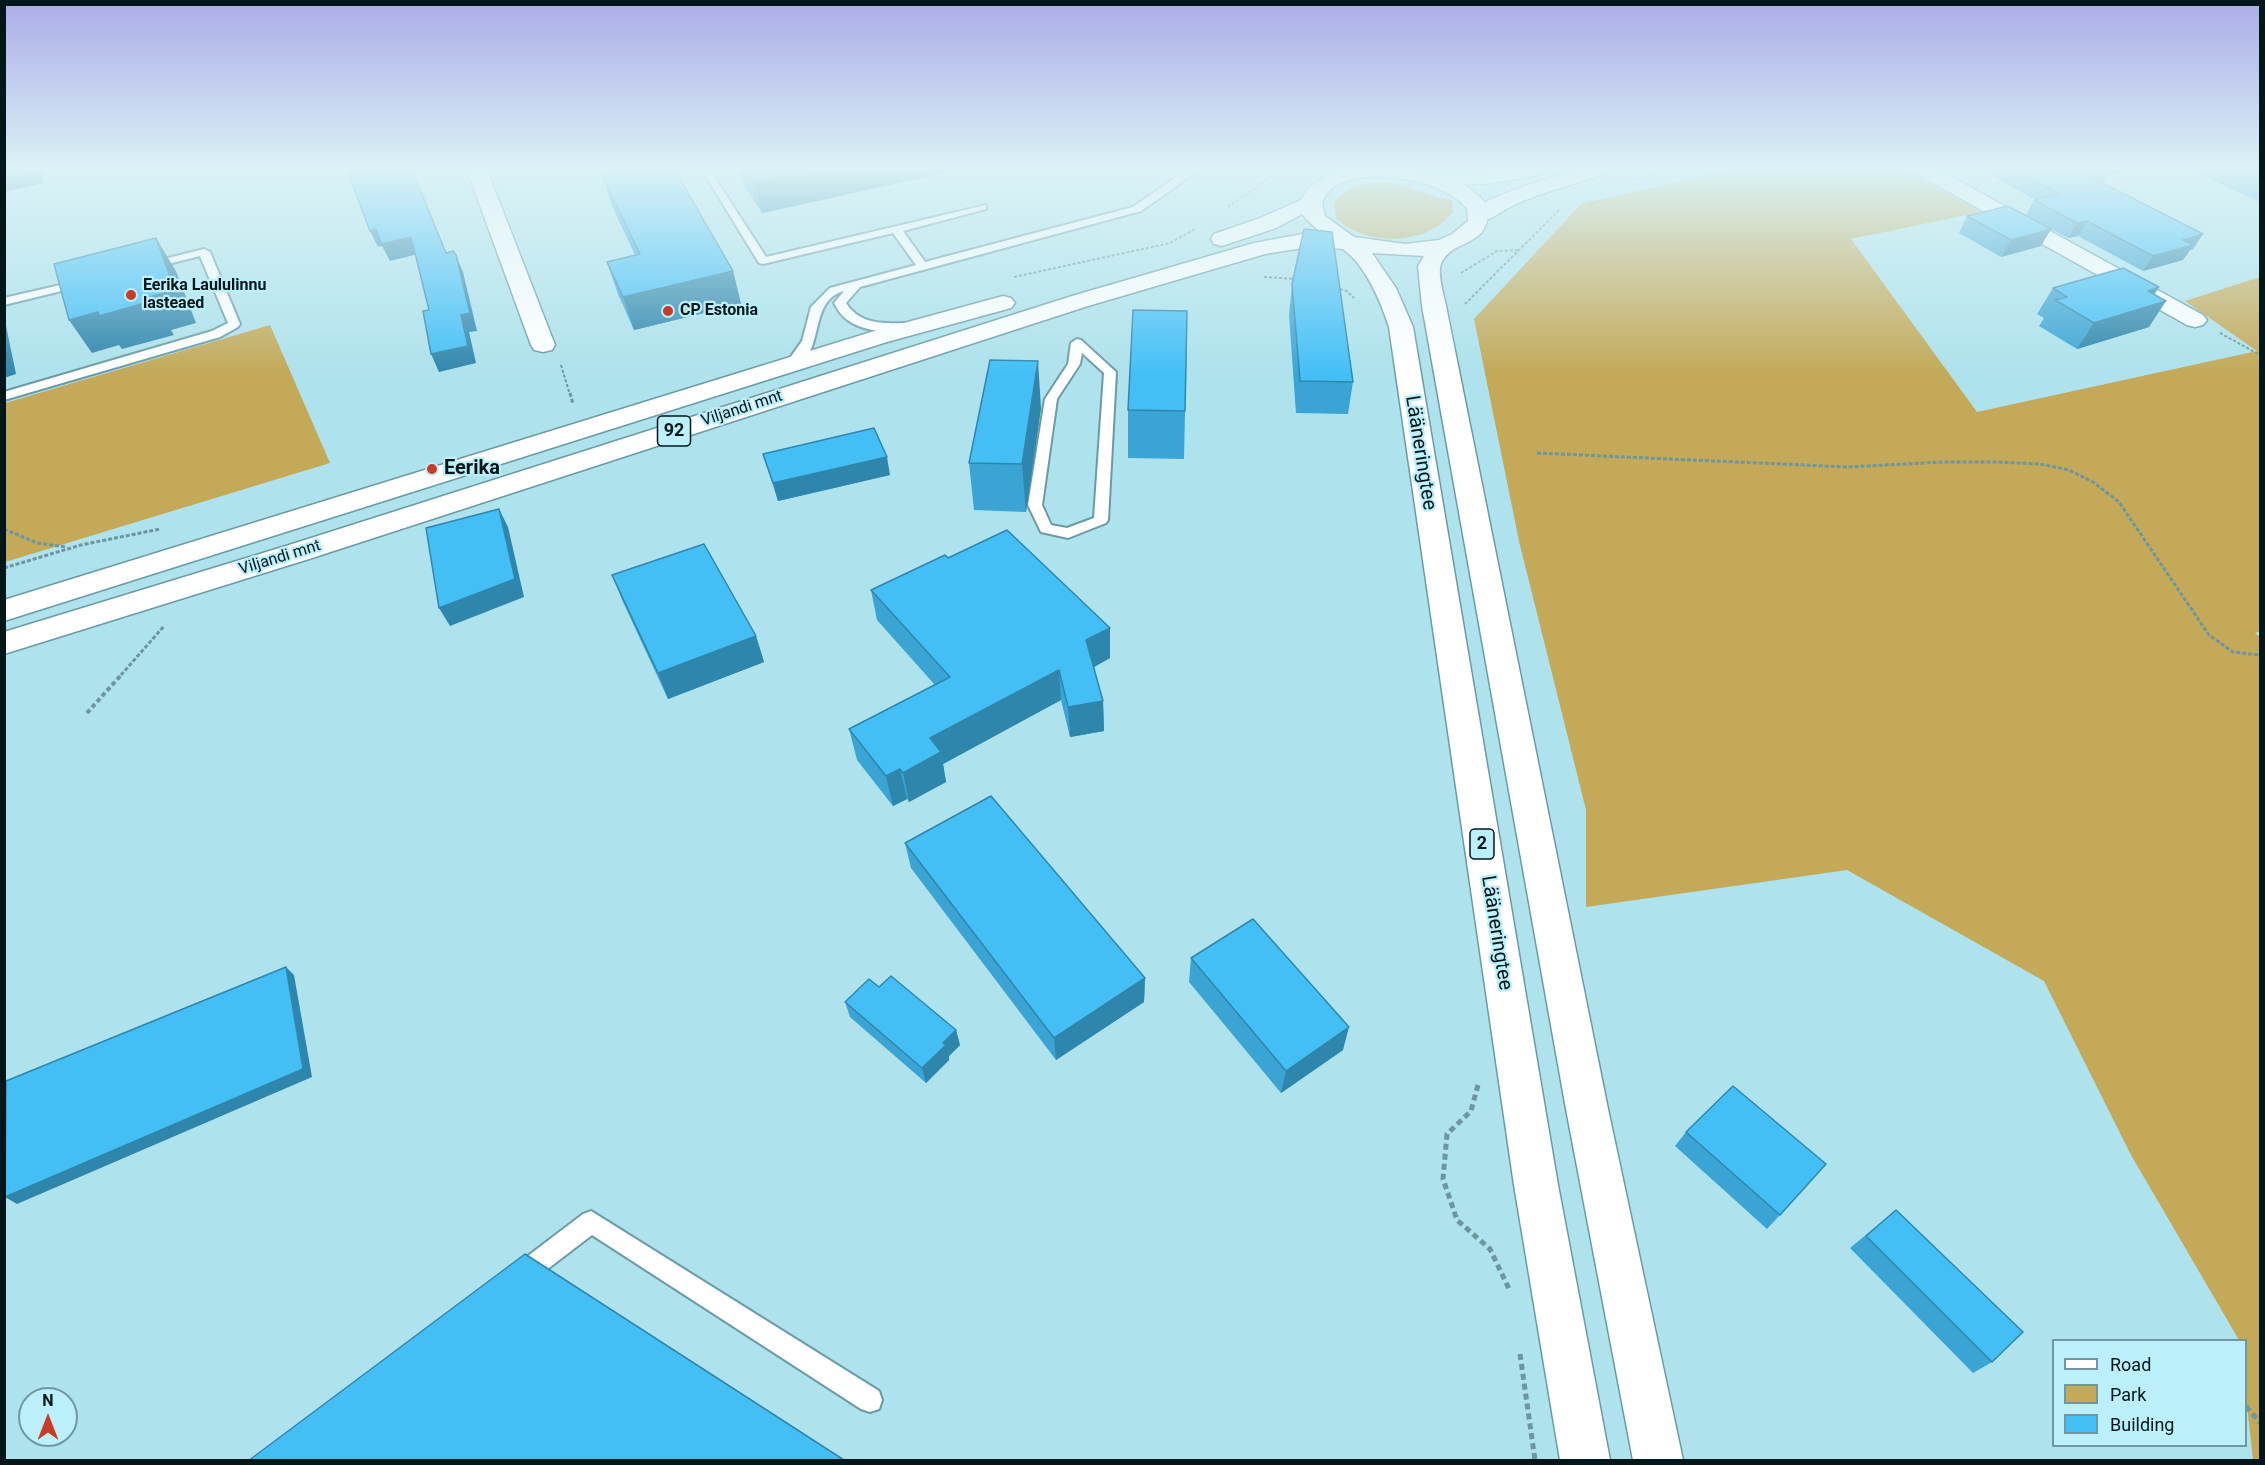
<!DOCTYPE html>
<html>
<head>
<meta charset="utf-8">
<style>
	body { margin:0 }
	#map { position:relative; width:2265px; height:1465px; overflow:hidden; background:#aee2ec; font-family:Roboto,sans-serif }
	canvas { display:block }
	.frame { position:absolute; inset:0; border:6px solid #03161a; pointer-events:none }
	.legend { position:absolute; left:2052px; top:1339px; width:195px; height:108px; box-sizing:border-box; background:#bbeff9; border:2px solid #7198a0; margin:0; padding:8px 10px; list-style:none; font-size:18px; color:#03161a }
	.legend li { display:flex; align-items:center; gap:12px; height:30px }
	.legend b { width:30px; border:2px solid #7198a0 }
	.north { position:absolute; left:18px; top:1387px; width:60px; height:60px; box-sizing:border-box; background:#bbeff9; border:2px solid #7198a0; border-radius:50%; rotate:0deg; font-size:16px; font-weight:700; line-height:24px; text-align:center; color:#03161a }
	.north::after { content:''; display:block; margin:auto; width:21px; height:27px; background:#c83c27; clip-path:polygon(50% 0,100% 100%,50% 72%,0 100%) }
</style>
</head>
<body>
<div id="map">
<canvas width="2265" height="1465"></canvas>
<div class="frame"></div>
<ul class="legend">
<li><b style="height:8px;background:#fff"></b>Road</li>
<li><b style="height:16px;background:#c3a958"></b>Park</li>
<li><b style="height:16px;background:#43bff6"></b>Building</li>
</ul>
<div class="north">N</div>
</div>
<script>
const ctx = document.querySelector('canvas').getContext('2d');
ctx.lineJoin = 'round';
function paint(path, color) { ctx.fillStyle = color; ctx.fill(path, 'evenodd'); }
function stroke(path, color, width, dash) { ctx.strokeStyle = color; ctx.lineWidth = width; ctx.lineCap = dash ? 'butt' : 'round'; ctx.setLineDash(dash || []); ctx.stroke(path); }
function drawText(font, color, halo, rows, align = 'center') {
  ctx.font = font + ' Roboto,sans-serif'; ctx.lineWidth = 4.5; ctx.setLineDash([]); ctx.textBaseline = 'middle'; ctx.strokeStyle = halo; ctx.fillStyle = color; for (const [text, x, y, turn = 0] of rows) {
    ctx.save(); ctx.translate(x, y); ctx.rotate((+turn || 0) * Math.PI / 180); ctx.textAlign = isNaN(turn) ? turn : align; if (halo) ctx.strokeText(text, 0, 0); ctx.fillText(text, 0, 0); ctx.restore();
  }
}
paint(new Path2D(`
	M 1730,170 L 1904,170 L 1981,212 L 1851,239 L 1977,412 L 2257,351 L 2185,301 L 2260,277 L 2260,631 L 2255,633 L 2260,637 L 2260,1460 L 2253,1460 L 2246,1396 L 2246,1340 L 2239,1340 L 2131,1155 L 2044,981 L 1847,870 L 1586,907 L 1586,810 L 1519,541 L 1474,319 L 1581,204 Z
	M 1374,182 C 1404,181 1423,196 1452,200 L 1453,212 C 1428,246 1365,247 1336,218 L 1334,203 L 1348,189 Z
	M 270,325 L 330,463 L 5,562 L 5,403 Z`), '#c3a958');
const lane = new Path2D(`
	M 702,170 L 710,170 L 766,257 L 986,205 L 986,209 L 903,231 L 925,262 L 1133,207 L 1187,170 L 1199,170 L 1141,211 L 860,287 L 846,303 C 861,327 889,323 914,323 L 920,327 L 918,330 C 899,334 866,333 849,321 C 842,317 838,310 834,303 L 844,291 C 806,301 827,358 791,369 L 785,365 L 802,341 L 811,307 L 830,288 L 916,265 L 893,233 L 763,264 L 759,263 Z
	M 204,249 L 210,252 L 240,324 L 238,327 L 220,337 L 4,400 L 4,392 L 212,331 L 228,323 L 200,256 L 148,269 L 142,266 L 144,264 Z
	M 82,280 L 88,283 L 86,285 L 4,305 L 4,298 Z
	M 1077,339 L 1081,340 L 1116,372 L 1108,520 L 1106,523 L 1068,538 L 1041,532 L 1028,505 L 1045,399 L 1068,364 L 1071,343 ZM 1082,353 L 1104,373 L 1094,518 L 1067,528 L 1051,525 L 1042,505 L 1057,399 L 1080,364 Z
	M 591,1211 L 879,1391 L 882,1400 L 879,1409 L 870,1412 L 861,1409 L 592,1235 L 528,1284 L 520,1287 L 512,1284 L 509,1276 L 512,1268 L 583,1214 Z`);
const street = new Path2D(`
	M 467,170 L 487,170 L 555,345 L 552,350 L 543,352 L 534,350 L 531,345 Z
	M 1914,170 L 1939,170 L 2203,315 L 2207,320 L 2203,325 L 2195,327 L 2187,325 L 1917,174 Z`);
const secondary = new Path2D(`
	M 1496,170 L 1545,170 L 1542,174 L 1535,176 L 1484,184 L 1433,183 L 1426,181 L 1423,177 L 1426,173 L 1433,171 Z
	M 1577,170 L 1607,170 L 1604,174 C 1575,184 1542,192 1514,205 C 1500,211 1488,225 1471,221 L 1468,216 C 1483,195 1552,178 1577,170 Z`);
const primary = new Path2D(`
	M 1312,195 L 1319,197 L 1322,201 L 1319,205 L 1276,228 L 1222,246 L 1214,244 L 1211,239 L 1214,234 L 1260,218 Z
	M 1308,233 L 1353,237 L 1356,242 L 1353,247 L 1345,249 L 1308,247 L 1265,254 L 1088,306 L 309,559 L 4,654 L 4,632 L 289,545 L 1072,296 L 1254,243 Z
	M 1003,296 L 1011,298 L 1015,303 L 1011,308 L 887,342 L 4,621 L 4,600 L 871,332 Z`);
const highway = new Path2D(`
	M 1337,170 C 1388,170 1455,159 1488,207 C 1490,250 1452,237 1441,264 C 1437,274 1444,295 1446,306 L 1608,1109 L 1683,1460 L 1633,1460 L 1566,1109 L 1422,306 L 1418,266 L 1424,256 L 1372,253 L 1396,288 L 1413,327 L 1558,1185 L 1610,1460 L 1560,1460 L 1514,1185 L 1389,327 C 1381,303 1372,281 1356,261 C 1326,227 1258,211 1337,170 ZM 1375,176 C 1410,178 1442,183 1467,208 L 1468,221 L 1452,234 L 1439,240 L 1405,244 L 1354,237 L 1325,216 L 1322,203 C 1328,181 1357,178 1375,176 Z`);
stroke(lane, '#6a9ba5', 4);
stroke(street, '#6a9ba5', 3);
stroke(secondary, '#6a9ba5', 3);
stroke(primary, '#6a9ba5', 3);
stroke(highway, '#6a9ba5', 3);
stroke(new Path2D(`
	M 1622,181 L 1674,170
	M 1228,207 L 1281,170
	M 1461,273 L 1497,251 L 1519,250
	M 1014,277 L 1170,243 L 1195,229
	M 1264,277 L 1296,279
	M 1335,288 L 1347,291 L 1354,298
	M 1465,304 L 1559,210
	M 2220,333 L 2260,355
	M 561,365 L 570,395`), '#6e969e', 2, [3, 2]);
stroke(new Path2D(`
	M 570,393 L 573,404
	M 1537,453 L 1848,467 L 1942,462 L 1997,462 L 2040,464 L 2069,470 L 2093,482 L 2119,502 L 2209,635 L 2233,652 L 2260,655
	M 4,529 L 37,543 L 66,547
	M 4,568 L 81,545 L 160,529
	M 121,675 L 164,626`), '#6e969e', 3, [4, 2]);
stroke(new Path2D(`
	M 87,713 L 122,674`), '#6e969e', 4, [4.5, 3]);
stroke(new Path2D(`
	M 1478,1085 L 1471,1111 L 1447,1134 L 1443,1179 L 1457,1220 L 1490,1249 L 1510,1291
	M 1520,1354 L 1535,1460
	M 2246,1406 L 2260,1423`), '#6e969e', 5, [6, 4]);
paint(lane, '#fff');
paint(street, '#fff');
paint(secondary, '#fff');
paint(primary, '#fff');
paint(highway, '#fff');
paint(new Path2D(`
	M 741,170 L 957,170 L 762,213 L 744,185 Z
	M 1983,170 L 2135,170 L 2107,176 L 2103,183 L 2193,249 L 2190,250 L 2183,260 L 2143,271 L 2078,236 L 2068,238 L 2026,215 L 2034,200 L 2035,200 Z
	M 2191,170 L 2260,170 L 2260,202 Z
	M 602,175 L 733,271 L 741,304 L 634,330 L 618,294 L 607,262 L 635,255 L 612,206 Z
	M 1967,216 L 2051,229 L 2041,246 L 2001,257 L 1959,233 Z
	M 1292,284 L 1353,382 L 1348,414 L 1296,413 L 1289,315 Z
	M 2159,287 L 2154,295 L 2149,327 L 2077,349 L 2039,326 L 2044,318 L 2037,314 L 2053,288 Z
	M 1041,408 L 1026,512 L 974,510 L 969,463 Z
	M 1128,410 L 1185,411 L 1184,459 L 1128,458 Z
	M 763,454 L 890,475 L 778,501 Z
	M 948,558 L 1110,628 L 1110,658 L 1094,667 L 1103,701 L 1104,731 L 1070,737 L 1061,700 L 943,764 L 946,782 L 909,802 L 907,799 L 893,806 L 857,760 L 849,729 L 935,685 L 877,620 L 871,590 Z
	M 612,575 L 756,636 L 764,662 L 668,699 L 623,602 Z
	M 905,843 L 1145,978 L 1144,1002 L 1056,1060 L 911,868 Z
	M 1191,958 L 1343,1050 L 1281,1093 L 1189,982 Z
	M 879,987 L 956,1030 L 960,1045 L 949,1056 L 949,1060 L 926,1083 L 850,1017 L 845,1002 Z
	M 1686,1132 L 1780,1215 L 1767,1229 L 1675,1146 Z
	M 1896,1210 L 1992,1362 L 1973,1373 L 1850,1248 Z`), '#3aa4d4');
paint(new Path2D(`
	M 26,170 L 41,170 L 44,183 L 4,192 L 4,175 Z
	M 809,170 L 957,170 L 762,213 L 755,182 Z
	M 2094,170 L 2135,170 L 2107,176 L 2101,187 L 2082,191 Z
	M 2087,221 L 2078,236 L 2068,238 L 2077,223 Z
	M 376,229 L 411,237 L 418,254 L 390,261 L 382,246 L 378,247 L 370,231 Z
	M 2051,229 L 2041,246 L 2001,257 L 2011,240 Z
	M 2203,234 L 2193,249 L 2190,250 L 2183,260 L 2143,271 L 2153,256 L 2183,240 Z
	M 156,238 L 176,271 L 196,323 L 171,330 L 174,335 L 122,349 L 119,345 L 92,353 L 69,320 L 150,297 Z
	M 456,255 L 463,272 L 477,331 L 469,332 L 476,363 L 439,372 L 431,354 L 461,315 Z
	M 733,271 L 741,304 L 634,330 L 623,297 Z
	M 2159,287 L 2146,307 L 2166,301 L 2149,327 L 2077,349 L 2094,323 L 2148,291 Z
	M 4,316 L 16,374 L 4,378 Z
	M 1038,361 L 1041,408 L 1026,512 L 1022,464 Z
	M 887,457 L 890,475 L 778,501 L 773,483 Z
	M 499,509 L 508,527 L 524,597 L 450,626 L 439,608 Z
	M 1110,628 L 1110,658 L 1087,671 L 1086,640 Z
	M 756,636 L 764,662 L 668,699 L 658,673 Z
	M 1059,670 L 1061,700 L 943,764 L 946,782 L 909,802 L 903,773 L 930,738 Z
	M 1103,701 L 1104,731 L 1070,737 L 1068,707 Z
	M 900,769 L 907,799 L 893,806 L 886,776 Z
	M 286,967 L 294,975 L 312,1077 L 17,1204 L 5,1197 Z
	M 1145,978 L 1144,1002 L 1056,1060 L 1054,1038 Z
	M 1349,1027 L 1343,1050 L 1281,1093 L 1286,1071 Z
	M 956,1030 L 960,1045 L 949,1056 L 949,1060 L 926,1083 L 922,1068 L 943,1043 Z`), '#2f86ac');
const building = new Path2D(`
	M 4,170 L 26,170 L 4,175 Z
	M 349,170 L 412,170 L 446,253 L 453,251 L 456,255 L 470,313 L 461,315 L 468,346 L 431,354 L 423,311 L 429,310 L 411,237 L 382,244 L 376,229 L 370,231 L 351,181 Z
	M 626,170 L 675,170 L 733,271 L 623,297 L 607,262 L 640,254 L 602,175 Z
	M 748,170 L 809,170 L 755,182 Z
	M 2017,170 L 2105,170 L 2109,172 L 2091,177 L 2203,234 L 2183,240 L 2193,245 L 2153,256 L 2087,221 L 2077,223 L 2034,200 L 2059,194 Z
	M 2008,206 L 2051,229 L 2011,240 L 1967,216 Z
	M 1304,229 L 1332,232 L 1353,382 L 1300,381 L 1292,284 Z
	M 156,238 L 175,290 L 150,297 L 152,301 L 99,316 L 98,312 L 69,320 L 54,264 Z
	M 2123,268 L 2159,287 L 2148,291 L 2166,301 L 2094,323 L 2055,300 L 2067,297 L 2053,288 Z
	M 1133,310 L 1187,311 L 1185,411 L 1128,410 Z
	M 990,360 L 1038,361 L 1022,464 L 969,463 Z
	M 874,428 L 887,457 L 773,483 L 763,454 Z
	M 499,509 L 515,579 L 439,608 L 426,528 Z
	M 1007,530 L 1110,628 L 1086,640 L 1103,701 L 1068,707 L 1059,670 L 930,738 L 941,752 L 903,773 L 900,769 L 886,776 L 849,729 L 950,677 L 871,590 L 945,555 L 948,558 Z
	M 704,544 L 756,636 L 658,673 L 612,575 Z
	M 991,796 L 1145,978 L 1054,1038 L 905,843 Z
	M 1253,919 L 1349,1027 L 1286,1071 L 1191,958 Z
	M 286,967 L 303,1069 L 5,1197 L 6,1081 Z
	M 891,976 L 956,1030 L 943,1043 L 946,1045 L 922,1068 L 845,1002 L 869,979 L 879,987 Z
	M 1733,1086 L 1826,1164 L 1780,1215 L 1686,1132 Z
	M 1896,1210 L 2023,1332 L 1992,1362 L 1866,1236 Z
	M 525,1254 L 844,1460 L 843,1461 L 248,1461 Z`);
paint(building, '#43bff6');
stroke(building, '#2f86ac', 1.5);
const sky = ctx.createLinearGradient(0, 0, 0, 375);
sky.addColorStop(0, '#abace7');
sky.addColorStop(0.45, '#dbf2f6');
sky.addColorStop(1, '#dbf2f600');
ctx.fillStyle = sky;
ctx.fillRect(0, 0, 2265, 375);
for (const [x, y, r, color] of [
	[131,295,6,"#c83c27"],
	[668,311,6,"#c83c27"],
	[432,469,6,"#c83c27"]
]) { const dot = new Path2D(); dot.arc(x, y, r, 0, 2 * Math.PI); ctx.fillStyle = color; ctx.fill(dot); stroke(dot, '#bbeff9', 2); }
drawText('bold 16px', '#03161a', '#bbeff9', [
	["Eerika Laululinnu",143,286],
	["lasteaed",143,304],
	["CP Estonia",680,311]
], 'left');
drawText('16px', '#03161a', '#bbeff9', [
	["Viljandi mnt",742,409,-18],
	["Viljandi mnt",280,558,-17]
]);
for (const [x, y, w] of [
	[674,431,33],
	[1482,844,24]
]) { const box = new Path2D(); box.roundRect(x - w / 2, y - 15, w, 30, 4.5); ctx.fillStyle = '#bbeff9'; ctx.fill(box); stroke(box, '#03161a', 1.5); }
drawText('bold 18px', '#03161a', null, [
	["92",674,431],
	["2",1482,844]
]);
drawText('20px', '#03161a', '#bbeff9', [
	["Lääneringtee",1420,453,81],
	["Lääneringtee",1496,933,81]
]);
drawText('bold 20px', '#03161a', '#bbeff9', [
	["Eerika",444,469]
], 'left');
</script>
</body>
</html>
